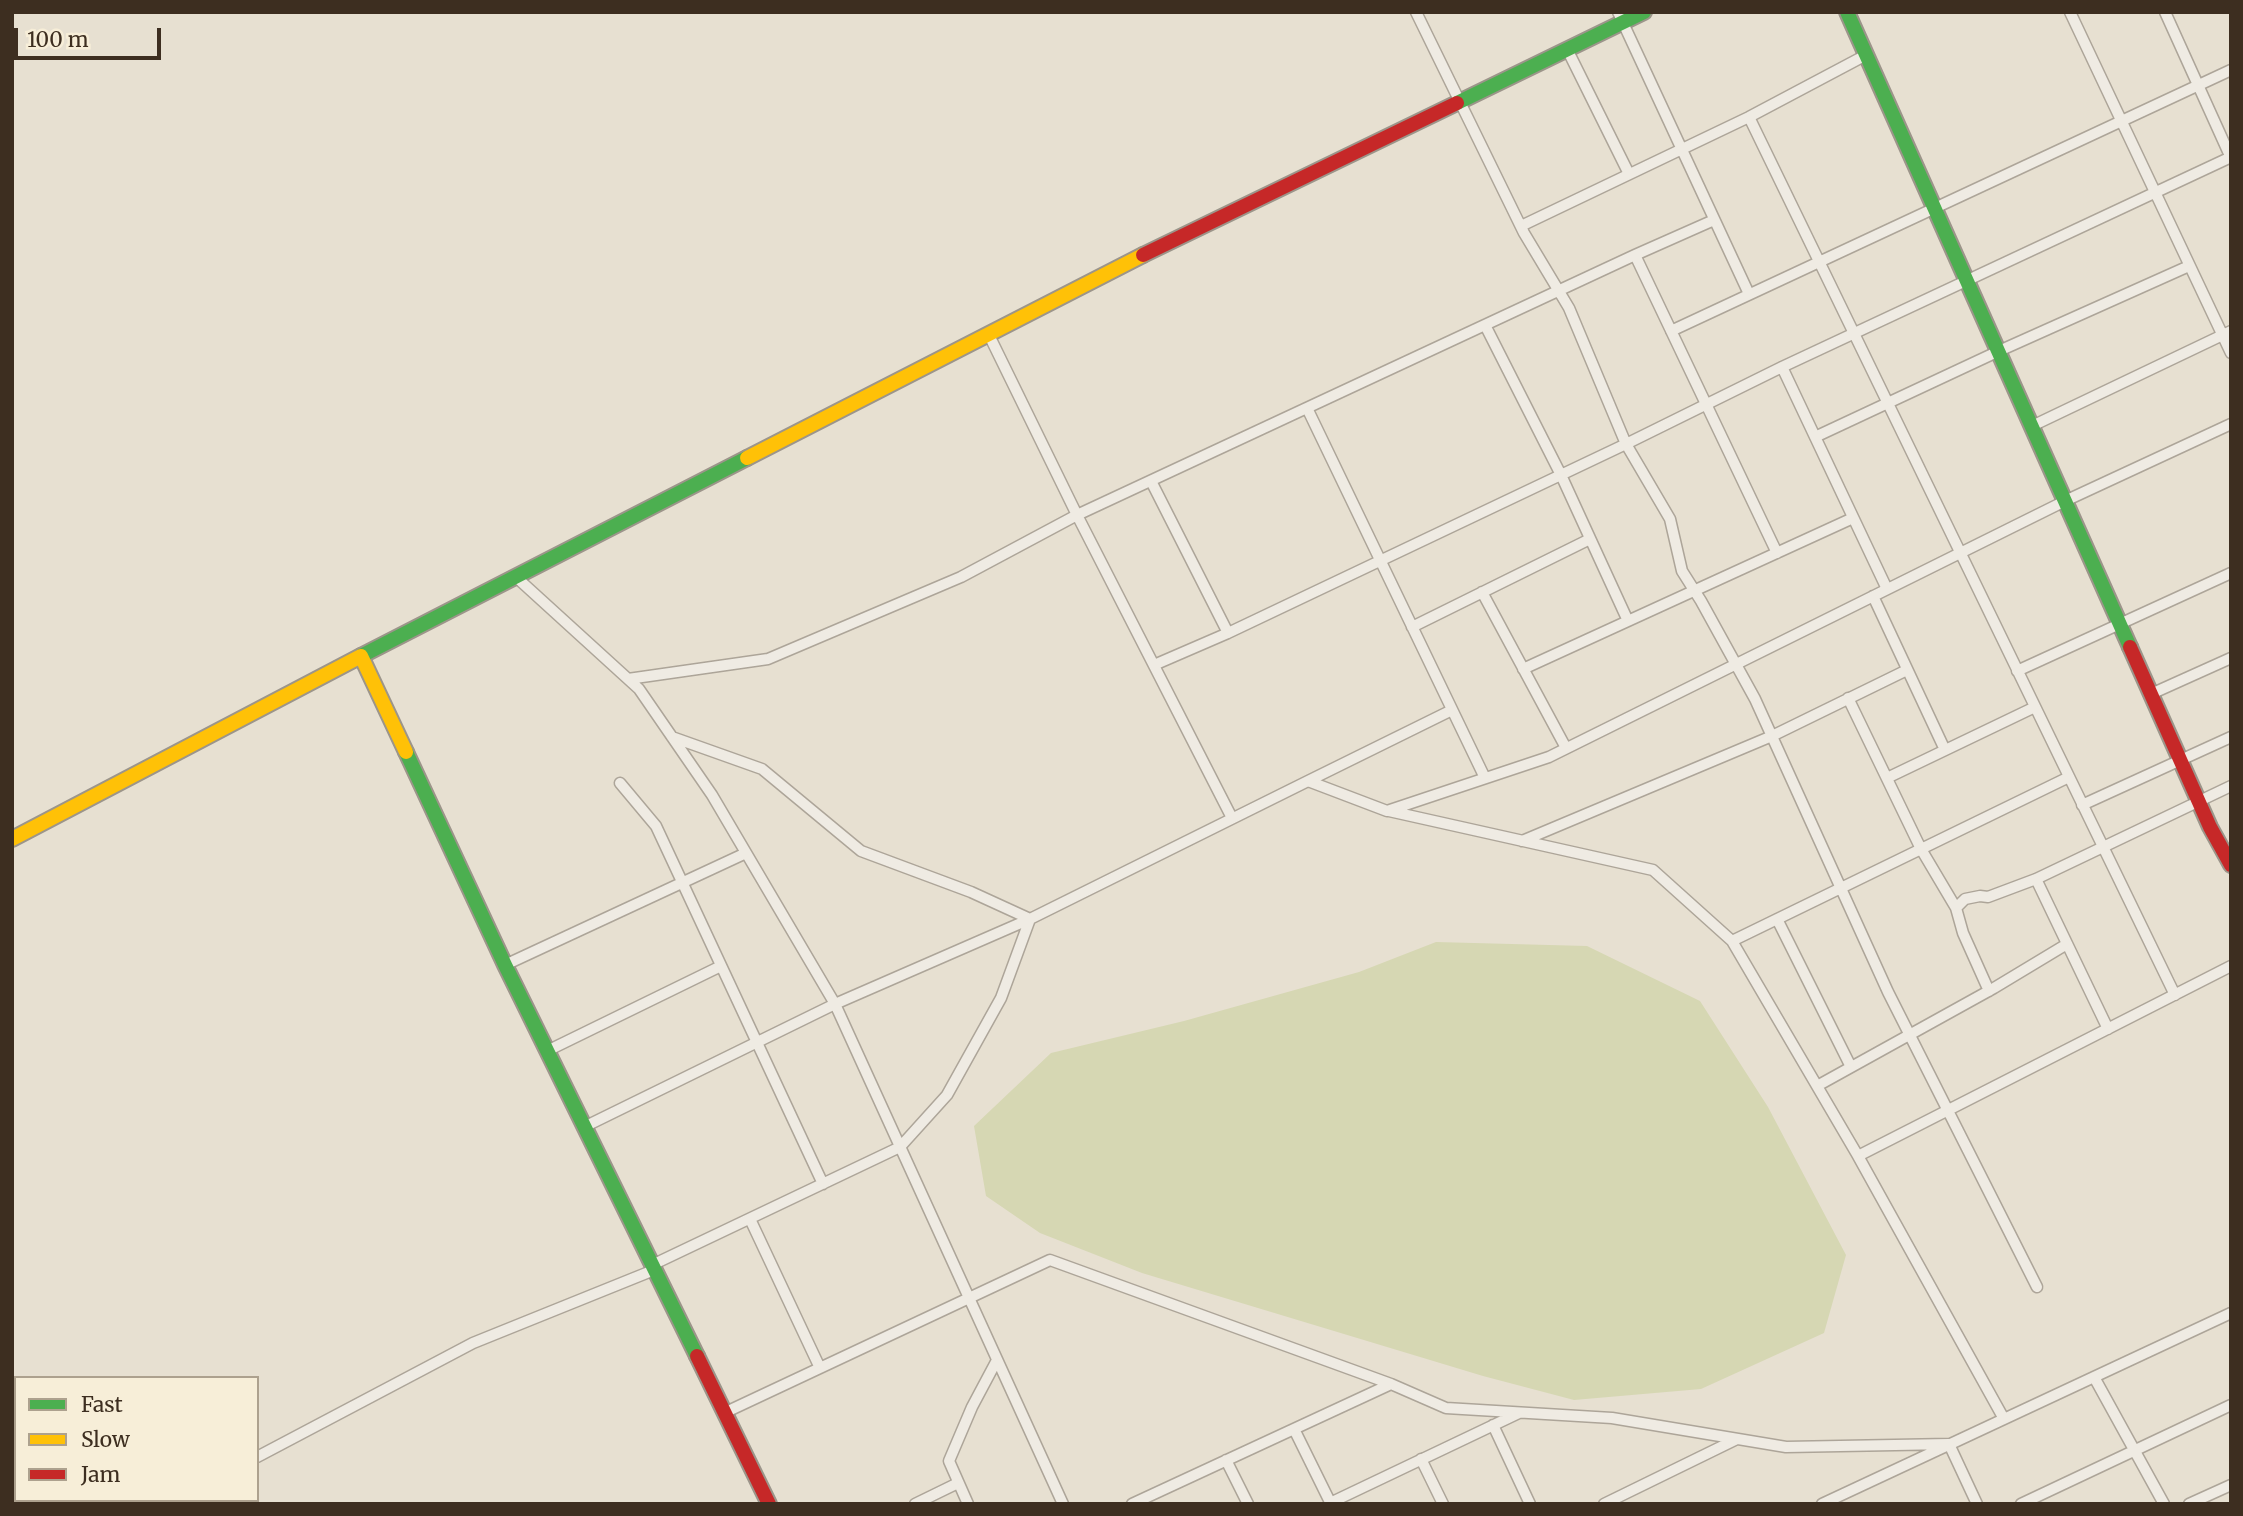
<!DOCTYPE html>
<html>
<head>
<meta charset="utf-8">
<style>
	body { margin:0 }
	#map { position:relative; width:2243px; height:1516px; overflow:hidden; background:#e7e0d1; font-family:Merriweather,serif }
	canvas { display:block }
	.frame { position:absolute; inset:0; border:14px solid #3d2e20; pointer-events:none }
	.legend { position:absolute; left:14px; top:1376px; width:245px; height:126px; box-sizing:border-box; background:#f7eed8; border:2px solid #ada18e; margin:0; padding:9px 12px; list-style:none; font-size:21px; color:#3d2e20 }
	.legend li { display:flex; align-items:center; gap:14px; height:35px }
	.legend b { width:35px; border:2px solid #ada18e }
	.scale { position:absolute; left:14px; top:28px; width:147px; height:32px; box-sizing:border-box; border:4px solid #3d2e20; border-top:0; padding-left:9px; font-size:21px; line-height:24px; white-space:nowrap; color:#3d2e20; -webkit-text-stroke:5px #f7eed8; paint-order:stroke }
</style>
</head>
<body>
<div id="map">
<canvas width="2243" height="1516"></canvas>
<div class="frame"></div>
<ul class="legend">
<li><b style="height:9px;background:#4caf50"></b>Fast</li>
<li><b style="height:9px;background:#ffc107"></b>Slow</li>
<li><b style="height:9px;background:#c62828"></b>Jam</li>
</ul>
<div class="scale">100 m</div>
</div>
<script>
const ctx = document.querySelector('canvas').getContext('2d');
ctx.lineJoin = 'round';
function paint(path, color) { ctx.fillStyle = color; ctx.fill(path, 'evenodd'); }
function stroke(path, color, width, dash) { ctx.strokeStyle = color; ctx.lineWidth = width; ctx.lineCap = dash ? 'butt' : 'round'; ctx.setLineDash(dash || []); ctx.stroke(path); }
paint(new Path2D(`
	M 1436,942 L 1587,946 L 1700,1001 L 1768,1107 L 1846,1255 L 1824,1333 L 1701,1389 L 1574,1400 L 1483,1376 L 1142,1273 L 1040,1233 L 986,1196 L 974,1126 L 1051,1053 L 1184,1021 L 1359,972 Z`), '#d6d7b3');
const street = new Path2D(`
	M 1416,12 L 1524,233 L 1569,308 L 1626,444 L 1670,519 L 1682,571 L 1701,601 L 1755,699 L 1888,992 L 2037,1287
	M 1618,12 L 1749,294
	M 2070,12 L 2231,353
	M 2165,12 L 2231,158
	M 1567,49 L 1629,174
	M 1749,117 L 2175,995
	M 1521,226 L 1749,117 L 1866,55
	M 1635,255 L 1777,553
	M 1485,325 L 1561,475 L 1628,621
	M 1671,331 L 2231,70
	M 988,333 L 1077,515 L 1232,818
	M 1782,367 L 1887,589
	M 1307,408 L 1485,778
	M 2032,426 L 2231,331
	M 1815,437 L 1999,351 L 2189,266
	M 1151,481 L 1228,633
	M 516,577 L 639,689 L 712,795 L 835,1004 L 1063,1504
	M 1482,592 L 1566,748
	M 1873,596 L 1945,750
	M 1412,627 L 1590,539
	M 1154,665 L 1228,633 L 1626,444 L 1782,367 L 2231,157
	M 1523,669 L 1853,518
	M 2017,671 L 2231,573
	M 628,679 L 768,659 L 961,577 L 1077,515 L 1635,255 L 1714,220
	M 2151,694 L 2231,658
	M 1848,698 L 1921,849 L 1956,908 L 1963,933 L 1989,991
	M 1887,778 L 2035,707
	M 1308,781 L 1452,710
	M 620,783 L 656,826 L 823,1184
	M 2082,805 L 2231,737
	M 1389,811 L 1653,870 L 1732,941 L 1858,1156 L 2004,1419
	M 1522,841 L 1772,736 L 1907,670
	M 2036,879 L 2108,1029
	M 1956,908 L 1965,899 L 1980,896 L 1988,897 L 2036,879 L 2231,786
	M 1777,919 L 1851,1067
	M 1732,941 L 2069,777
	M 505,965 L 746,853
	M 547,1051 L 721,966
	M 1817,1086 L 1994,988 L 2067,944
	M 584,1127 L 835,1004 L 1030,919 L 1308,781 L 1387,811 L 1549,757 L 2065,501 L 2231,424
	M 1858,1156 L 2231,966
	M 750,1219 L 820,1368
	M 652,1265 L 900,1147 L 947,1095 L 1001,998 L 1030,919 L 971,892 L 861,851 L 762,769 L 672,737
	M 2094,1377 L 2164,1504
	M 724,1413 L 1050,1260 L 1391,1384 L 1446,1408 L 1612,1418 L 1786,1447 L 1949,1444 L 1977,1504
	M 1493,1425 L 1530,1504
	M 1294,1429 L 1331,1504
	M 257,1457 L 473,1343 L 654,1270
	M 1421,1459 L 1443,1504
	M 1226,1460 L 1248,1504
	M 1330,1503 L 1519,1413
	M 160,1504 L 167,1500
	M 915,1504 L 958,1483
	M 968,1504 L 949,1461 L 972,1407 L 997,1360
	M 1132,1504 L 1391,1384
	M 1604,1504 L 1737,1439
	M 1822,1504 L 2231,1313
	M 2021,1504 L 2231,1405
	M 2189,1504 L 2231,1485`);
const fast = new Path2D(`
	M 1847,12 L 2130,647
	M 1457,103 L 1644,12
	M 361,656 L 747,458
	M 406,752 L 505,965 L 697,1356`);
const slow = new Path2D(`
	M 747,458 L 1143,255
	M 12,839 L 361,656 L 406,752`);
const jam = new Path2D(`
	M 1143,255 L 1457,103
	M 2130,647 L 2210,827 L 2231,865
	M 697,1356 L 769,1504`);
stroke(street, '#ada599', 13);
stroke(fast, '#9c958a', 18);
stroke(slow, '#9c958a', 18);
stroke(jam, '#9c958a', 18);
stroke(street, '#efebe3', 10);
stroke(fast, '#4caf50', 14);
stroke(slow, '#ffc107', 14);
stroke(jam, '#c62828', 14);
</script>
</body>
</html>
